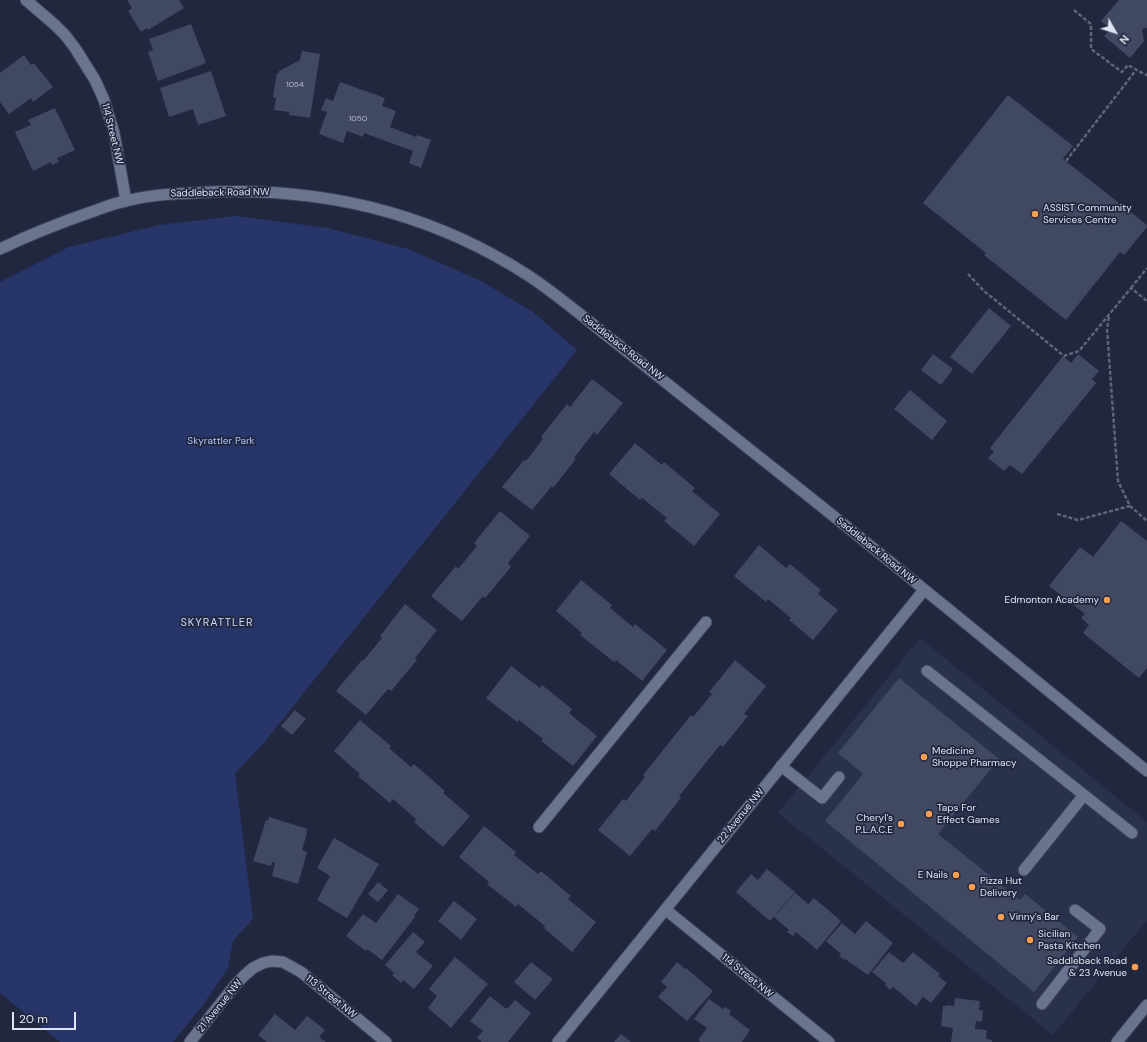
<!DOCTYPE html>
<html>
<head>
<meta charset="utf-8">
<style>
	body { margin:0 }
	#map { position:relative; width:1147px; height:1042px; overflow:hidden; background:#20273e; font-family:"DM Sans",sans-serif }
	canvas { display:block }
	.north { position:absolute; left:1095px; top:12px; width:40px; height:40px; -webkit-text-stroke:3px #20273e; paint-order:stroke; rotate:129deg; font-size:11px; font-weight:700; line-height:16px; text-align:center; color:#dee4f3 }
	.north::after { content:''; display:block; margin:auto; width:14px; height:18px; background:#dee4f3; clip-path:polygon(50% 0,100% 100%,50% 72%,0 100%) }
	.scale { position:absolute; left:12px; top:1012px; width:64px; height:18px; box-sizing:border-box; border:2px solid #dee4f3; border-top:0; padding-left:5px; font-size:12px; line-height:14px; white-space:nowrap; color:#dee4f3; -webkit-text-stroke:3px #20273e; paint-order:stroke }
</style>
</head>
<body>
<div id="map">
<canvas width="1147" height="1042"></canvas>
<div class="north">N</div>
<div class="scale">20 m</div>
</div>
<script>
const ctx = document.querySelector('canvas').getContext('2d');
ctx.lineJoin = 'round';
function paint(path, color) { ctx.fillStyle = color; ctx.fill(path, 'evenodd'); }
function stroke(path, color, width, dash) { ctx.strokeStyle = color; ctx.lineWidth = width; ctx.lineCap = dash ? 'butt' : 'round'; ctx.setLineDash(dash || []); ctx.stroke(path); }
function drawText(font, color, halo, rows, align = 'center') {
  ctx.font = font + ' "DM Sans",sans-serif'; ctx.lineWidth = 3.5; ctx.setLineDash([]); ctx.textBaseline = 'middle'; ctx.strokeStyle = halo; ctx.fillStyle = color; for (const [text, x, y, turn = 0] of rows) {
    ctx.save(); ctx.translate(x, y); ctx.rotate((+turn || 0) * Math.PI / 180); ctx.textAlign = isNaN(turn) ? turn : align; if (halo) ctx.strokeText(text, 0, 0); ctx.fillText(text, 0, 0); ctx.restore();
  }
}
paint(new Path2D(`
	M 920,638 L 1147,822 L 1147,920 L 1053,1035 L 778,813 Z`), '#29314d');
paint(new Path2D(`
	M 236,216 L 328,228 L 408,249 L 481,281 L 533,312 L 577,350 L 263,744 L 235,773 L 253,919 L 233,941 L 228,968 L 203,1005 L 173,1042 L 60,1042 L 0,993 L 0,282 L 69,247 L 159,225 Z`), '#283569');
paint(new Path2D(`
	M 127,0 L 179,0 L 184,8 L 148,30 L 147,28 L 141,32 L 128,11 L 132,8 Z
	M 1119,0 L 1147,0 L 1147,28 L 1142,29 L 1144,41 L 1130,58 L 1104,36 L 1111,29 L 1101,21 Z
	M 191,24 L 206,63 L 158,81 L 148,52 L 153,50 L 149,39 Z
	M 302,51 L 320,54 L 310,118 L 289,115 L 289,112 L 274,110 L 276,98 L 273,97 L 277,73 L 279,74 L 279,71 L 300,60 Z
	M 24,55 L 31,65 L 34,63 L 53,87 L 33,102 L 31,98 L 9,114 L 0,102 L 0,73 Z
	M 211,71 L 226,116 L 198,125 L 193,109 L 169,117 L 160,88 Z
	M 340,82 L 385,98 L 382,106 L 396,111 L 390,127 L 416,137 L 417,135 L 431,140 L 421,168 L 409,163 L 413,151 L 364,133 L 363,137 L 347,131 L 343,143 L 319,134 L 327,112 L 321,110 L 326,98 L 333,101 Z
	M 1008,95 L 1073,146 L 1063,159 L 1147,225 L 1147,227 L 1124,255 L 1120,252 L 1066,320 L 984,255 L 986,253 L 923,203 Z
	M 55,108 L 75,150 L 57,158 L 59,162 L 52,165 L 51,162 L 33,171 L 15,132 L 31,125 L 28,120 Z
	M 989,308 L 1011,326 L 972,374 L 950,357 Z
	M 933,354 L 953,369 L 941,385 L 921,370 Z
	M 1078,354 L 1099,371 L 1092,379 L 1096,383 L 1022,474 L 1010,465 L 1004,471 L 988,458 L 994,452 L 990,448 L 1063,356 L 1071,363 Z
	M 592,379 L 623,403 L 597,435 L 594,432 L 574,458 L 576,459 L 553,488 L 552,486 L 532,510 L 502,487 L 524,460 L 526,461 L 543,439 L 541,437 L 567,404 L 570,407 Z
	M 910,390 L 947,421 L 932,440 L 894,409 Z
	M 635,443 L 662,465 L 664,462 L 695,488 L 692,491 L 720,514 L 694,546 L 664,521 L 667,518 L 642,498 L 640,500 L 609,474 Z
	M 500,511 L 530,536 L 508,563 L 511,567 L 485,598 L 483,596 L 462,621 L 431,596 L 456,566 L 458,569 L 477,546 L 474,543 Z
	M 1121,521 L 1147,541 L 1147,668 L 1139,678 L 1083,633 L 1089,625 L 1081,618 L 1085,614 L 1049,586 L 1080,547 L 1093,557 Z
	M 759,545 L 786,568 L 790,564 L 821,590 L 818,594 L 838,610 L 813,640 L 789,620 L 791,618 L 768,599 L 766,602 L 734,576 Z
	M 581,580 L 612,605 L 610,608 L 633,627 L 635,624 L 667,650 L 642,681 L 616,660 L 614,662 L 580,635 L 582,633 L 556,611 Z
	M 405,604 L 437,630 L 415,658 L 417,660 L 391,691 L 388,689 L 366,715 L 336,691 L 362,660 L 363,661 L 382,638 L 380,636 Z
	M 735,660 L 766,686 L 744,714 L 748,716 L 723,747 L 720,745 L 679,796 L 681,798 L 655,831 L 652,829 L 630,856 L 598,830 L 623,799 L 626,801 L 645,777 L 643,775 L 691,715 L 693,717 L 712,694 L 709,692 Z
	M 511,666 L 540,688 L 542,685 L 572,709 L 569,713 L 597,736 L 573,766 L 541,741 L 543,739 L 519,720 L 517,722 L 486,698 Z
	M 899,678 L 999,759 L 938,834 L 1020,900 L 1025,894 L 1078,937 L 1034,992 L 825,821 L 863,774 L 838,753 Z
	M 295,710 L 306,719 L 292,735 L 281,726 Z
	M 360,720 L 391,746 L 389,748 L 411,767 L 414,764 L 445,791 L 443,793 L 470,816 L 443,847 L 414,822 L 416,819 L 393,799 L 390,803 L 358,776 L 360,774 L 334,751 Z
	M 269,817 L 308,829 L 306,832 L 307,833 L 302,850 L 307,852 L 298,884 L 272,876 L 275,863 L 272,862 L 271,866 L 253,861 L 266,820 L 268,821 Z
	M 484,826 L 516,852 L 514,855 L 538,874 L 541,871 L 571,896 L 568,899 L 596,922 L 572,952 L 544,928 L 545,926 L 518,904 L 516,907 L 487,884 L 489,882 L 459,857 Z
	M 334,838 L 379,864 L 347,918 L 317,900 L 330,876 L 317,868 Z
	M 767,869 L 795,892 L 770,921 L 736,892 L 751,874 L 758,880 Z
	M 378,882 L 388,890 L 378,902 L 368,894 Z
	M 795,893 L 808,904 L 814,898 L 841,921 L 817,950 L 796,932 L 793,936 L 787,932 L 789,930 L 774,917 Z
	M 398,894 L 419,909 L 414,916 L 415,917 L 382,960 L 367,949 L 366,951 L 346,936 L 363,914 L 376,923 Z
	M 454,901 L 477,919 L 461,940 L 438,921 Z
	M 866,921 L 893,943 L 868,975 L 845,959 L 844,960 L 839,956 L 841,954 L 826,941 L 842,923 L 855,934 Z
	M 413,932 L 425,942 L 416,952 L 433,966 L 414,989 L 403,980 L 401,983 L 392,975 L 394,973 L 385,965 Z
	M 889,952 L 903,963 L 913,952 L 940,974 L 938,976 L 947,983 L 931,1003 L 923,997 L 916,1006 L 893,987 L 890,990 L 885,985 L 886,983 L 872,972 Z
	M 455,957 L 488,984 L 451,1028 L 428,1008 L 437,996 L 429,989 Z
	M 531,962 L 553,979 L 535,1000 L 514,982 Z
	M 677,962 L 685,969 L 686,968 L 713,991 L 687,1021 L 658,997 L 667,987 L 661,982 Z
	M 490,996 L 506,1009 L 507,1007 L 508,1008 L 515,1000 L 531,1013 L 508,1042 L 482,1042 L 477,1038 L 483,1031 L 470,1021 Z
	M 955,998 L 980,1001 L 979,1010 L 983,1010 L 982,1022 L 976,1021 L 975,1029 L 987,1030 L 986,1039 L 992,1040 L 992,1042 L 951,1042 L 953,1028 L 941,1026 L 943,1006 L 947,1006 L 947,1005 L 954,1006 Z
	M 709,999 L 723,1009 L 725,1007 L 731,1011 L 729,1014 L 750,1030 L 742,1042 L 701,1042 L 698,1040 L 707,1028 L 694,1019 Z
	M 275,1014 L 295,1030 L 307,1016 L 325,1030 L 319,1037 L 326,1042 L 267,1042 L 258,1035 Z
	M 621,1034 L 631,1042 L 614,1042 Z`), '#414962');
const service = new Path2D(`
	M 927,671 L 1084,795
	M 781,766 L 822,798 L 839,777
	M 539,827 L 706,622
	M 1024,870 L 1084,795 L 1132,833
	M 1042,1004 L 1100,929 L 1075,910`);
const minor = new Path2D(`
	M 26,0 L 54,24 L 65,35 L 75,48 L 95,80 L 104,100 L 114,133 L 126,201
	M 666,910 L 829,1042
	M 190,1042 L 236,984 L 245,975 L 253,968 L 263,963 L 272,961 L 283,962 L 301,972 L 386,1042
	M 558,1042 L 924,590`);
const tertiary = new Path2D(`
	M 0,249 C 31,234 62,222 94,211 C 105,207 115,203 126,201 C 148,195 171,194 193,193 C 313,185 427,210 529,276 C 559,296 587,320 615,342 C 662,380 710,418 758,456 C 889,559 1017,666 1147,771`);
const secondary = new Path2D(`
	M 1117,1042 L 1147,1005`);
stroke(service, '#3d4256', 13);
stroke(minor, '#3d4256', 13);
stroke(tertiary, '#3d4256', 13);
stroke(secondary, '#3d4256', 13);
stroke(new Path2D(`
	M 1074,10 L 1091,24 L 1091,49 L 1122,72 L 1128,65 L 1146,75 L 1147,74
	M 1066,161 L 1136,70
	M 968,274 L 984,291 L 1064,356 L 1079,351 L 1131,288 L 1147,301
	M 1131,288 L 1147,268
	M 1109,317 L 1107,329 L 1118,481 L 1130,506 L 1147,521
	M 1057,514 L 1078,520 L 1130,506`), '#5f667a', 2.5, [4, 2]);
stroke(service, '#6b748f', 11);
stroke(minor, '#6b748f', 11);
stroke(tertiary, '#6b748f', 11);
stroke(secondary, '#6b748f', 11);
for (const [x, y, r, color] of [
	[1035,214,4,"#f99f4d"],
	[1107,600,4,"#f99f4d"],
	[924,757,4,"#f99f4d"],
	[929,814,4,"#f99f4d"],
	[901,824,4,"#f99f4d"],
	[956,875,4,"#f99f4d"],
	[972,887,4,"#f99f4d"],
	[1001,917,4,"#f99f4d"],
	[1030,940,4,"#f99f4d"],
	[1135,967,4,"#f99f4d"]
]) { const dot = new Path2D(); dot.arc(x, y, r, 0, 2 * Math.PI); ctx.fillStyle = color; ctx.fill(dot); stroke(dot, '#20273e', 1.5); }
drawText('8px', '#b7bdcf', null, [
	["1054",295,85],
	["1050",358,119]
]);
drawText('10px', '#dee4f3', '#20273e', [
	["114 Street NW",112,134,76],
	["Saddleback Road NW",220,193,-1],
	["Saddleback Road NW",623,348,38],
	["Saddleback Road NW",876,551,39],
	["22 Avenue NW",741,816,-51],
	["114 Street NW",747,976,39],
	["113 Street NW",331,997,39],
	["21 Avenue NW",220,1006,-51]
]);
drawText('10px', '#dee4f3', '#20273e', [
	["ASSIST Community",1043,208],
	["Services Centre",1043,220],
	["Edmonton Academy",1099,600,"right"],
	["Medicine",932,751],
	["Shoppe Pharmacy",932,763],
	["Taps For",937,808],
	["Effect Games",937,820],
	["Cheryl's",893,818,"right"],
	["P.L.A.C.E",893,830,"right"],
	["E Nails",948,875,"right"],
	["Pizza Hut",980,881],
	["Delivery",980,893],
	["Vinny's Bar",1009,917],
	["Sicilian",1038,934],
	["Pasta Kitchen",1038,946],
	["Saddleback Road",1127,961,"right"],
	["& 23 Avenue",1127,973,"right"]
], 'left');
drawText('10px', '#b0c1f6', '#20273e', [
	["Skyrattler Park",221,441]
]);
ctx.letterSpacing = '1px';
drawText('11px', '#d0dbfa', '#20273e', [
	["SKYRATTLER",217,623]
]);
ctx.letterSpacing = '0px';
</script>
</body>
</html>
